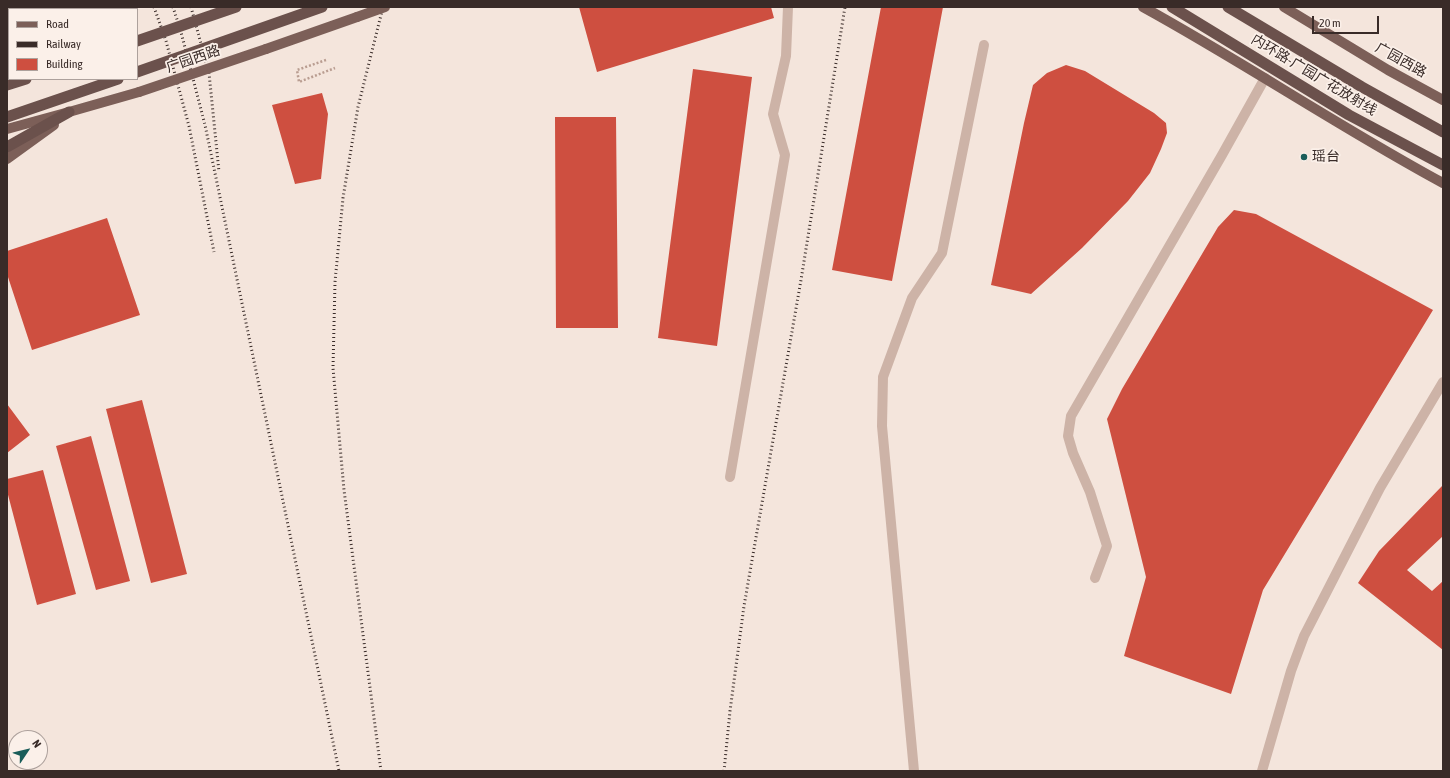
<!DOCTYPE html>
<html>
<head>
<meta charset="utf-8">
<style>
	body { margin:0 }
	#map { position:relative; width:1450px; height:778px; overflow:hidden; background:#f4e5dc; font-family:"Asap Condensed",sans-serif }
	canvas { display:block }
	.frame { position:absolute; inset:0; border:8px solid #392b28; pointer-events:none }
	.legend { position:absolute; left:8px; top:8px; width:130px; height:72px; box-sizing:border-box; background:#fbf0e9; border:1px solid #ada19c; margin:0; padding:5px 7px; list-style:none; font-size:12px; color:#392b28 }
	.legend li { display:flex; align-items:center; gap:8px; height:20px }
	.legend b { width:20px; border:1px solid #ada19c }
	.north { position:absolute; left:8px; top:730px; width:40px; height:40px; box-sizing:border-box; background:#fbf0e9; border:1px solid #ada19c; border-radius:50%; rotate:55deg; font-size:11px; font-weight:700; line-height:16px; text-align:center; color:#392b28 }
	.north::after { content:''; display:block; margin:auto; width:14px; height:18px; background:#1a5d59; clip-path:polygon(50% 0,100% 100%,50% 72%,0 100%) }
	.scale { position:absolute; left:1312px; top:16px; width:67px; height:18px; box-sizing:border-box; border:2px solid #392b28; border-top:0; padding-left:5px; font-size:12px; line-height:14px; white-space:nowrap; color:#392b28; -webkit-text-stroke:3px #fbf0e9; paint-order:stroke }
</style>
</head>
<body>
<div id="map">
<canvas width="1450" height="778"></canvas>
<div class="frame"></div>
<ul class="legend">
<li><b style="height:5px;background:#7c5f58"></b>Road</li>
<li><b style="height:5px;background:#392b28"></b>Railway</li>
<li><b style="height:11px;background:#ce4f40"></b>Building</li>
</ul>
<div class="north">N</div>
<div class="scale">20 m</div>
</div>
<script>
const ctx = document.querySelector('canvas').getContext('2d');
ctx.lineJoin = 'round';
function paint(path, color) { ctx.fillStyle = color; ctx.fill(path, 'evenodd'); }
function stroke(path, color, width, dash) { ctx.strokeStyle = color; ctx.lineWidth = width; ctx.lineCap = dash ? 'butt' : 'round'; ctx.setLineDash(dash || []); ctx.stroke(path); }
function drawText(font, color, halo, rows, align = 'center') {
  ctx.font = font + ' "Asap Condensed","Noto Sans SC",sans-serif'; ctx.lineWidth = 3.5; ctx.setLineDash([]); ctx.textBaseline = 'middle'; ctx.strokeStyle = halo; ctx.fillStyle = color; for (const [text, x, y, turn = 0] of rows) {
    ctx.save(); ctx.translate(x, y); ctx.rotate((+turn || 0) * Math.PI / 180); ctx.textAlign = isNaN(turn) ? turn : align; if (halo) ctx.strokeText(text, 0, 0); ctx.fillText(text, 0, 0); ctx.restore();
  }
}
paint(new Path2D(`
	M 579,7 L 771,7 L 774,18 L 597,72 Z
	M 881,7 L 943,7 L 892,281 L 832,270 Z
	M 1066,65 L 1085,71 L 1154,113 L 1166,123 L 1167,133 L 1161,149 L 1150,173 L 1128,201 L 1082,248 L 1031,294 L 991,285 L 1024,123 L 1033,85 L 1047,73 Z
	M 693,69 L 752,77 L 717,346 L 658,338 Z
	M 322,93 L 328,114 L 321,179 L 295,184 L 272,105 Z
	M 555,117 L 616,117 L 618,328 L 556,328 Z
	M 1234,210 L 1256,214 L 1433,310 L 1263,590 L 1231,694 L 1124,656 L 1146,577 L 1107,419 L 1122,389 L 1218,227 Z
	M 107,218 L 140,315 L 32,350 L 7,274 L 7,251 Z
	M 142,400 L 187,574 L 151,583 L 106,409 Z
	M 7,404 L 30,435 L 7,453 Z
	M 91,436 L 130,581 L 96,590 L 56,446 Z
	M 43,470 L 76,594 L 37,605 L 7,491 L 7,479 Z
	M 1443,485 L 1443,536 L 1407,570 L 1432,591 L 1443,581 L 1443,650 L 1358,583 L 1379,551 Z`), '#ce4f40');
stroke(new Path2D(`
	M 326,60 L 297,70 L 299,82 L 335,68`), '#b99d91', 2.5, [2, 2]);
stroke(new Path2D(`
	M 730,477 L 785,155 L 773,114 L 786,56 L 788,7`), '#cdb3a7', 10);
stroke(new Path2D(`
	M 1095,578 L 1107,546 L 1090,492 L 1073,453 L 1068,436 L 1071,416 L 1222,155 L 1265,78
	M 914,771 L 882,426 L 883,377 L 912,298 L 942,253 L 984,45
	M 1262,771 L 1291,671 L 1304,636 L 1380,488 L 1443,382`), '#cdb3a7', 10);
stroke(new Path2D(`
	M 1143,7 C 1245,63 1341,128 1443,183
	M 1284,7 L 1388,70 L 1443,100
	M 266,49 L 357,17
	M 7,63 L 9,62
	M 7,129 L 69,112 L 139,92
	M 7,159 L 54,125`), '#7c5f58', 10);
stroke(new Path2D(`
	M 1172,7 L 1349,115 L 1443,165
	M 1228,7 L 1362,87 L 1443,132
	M 121,9 L 131,7
	M 7,35 L 9,35
	M 7,85 L 26,79
	M 7,117 L 118,79
	M 7,147 L 69,112`), '#6b514c', 11);
stroke(new Path2D(`
	M 154,7 L 166,41 L 189,126 L 214,252
	M 173,7 L 181,32 L 205,125 L 339,771
	M 191,7 L 209,73 L 219,172
	M 381,771 L 344,490 L 333,368 L 335,282 L 343,198 L 358,107 L 383,7
	M 724,771 L 730,711 L 744,606 L 801,280 L 845,7`), '#392b28', 3, [1, 3]);
stroke(new Path2D(`
	M 357,17 L 385,7
	M 139,92 L 266,49`), '#7c5f58', 10);
stroke(new Path2D(`
	M 137,41 L 236,7
	M 137,72 L 322,7`), '#6b514c', 11);
for (const [x, y, r, color] of [
	[1304,157,4,"#1a5d59"]
]) { const dot = new Path2D(); dot.arc(x, y, r, 0, 2 * Math.PI); ctx.fillStyle = color; ctx.fill(dot); stroke(dot, '#fbf0e9', 1.5); }
drawText('14px', '#392b28', '#fbf0e9', [
	["广园西路",193,59,-19],
	["广园西路",1401,60,29],
	["内环路-广园广花放射线",1314,75,31]
]);
drawText('14px', '#392b28', '#fbf0e9', [
	["瑶台",1312,157]
], 'left');
</script>
</body>
</html>
